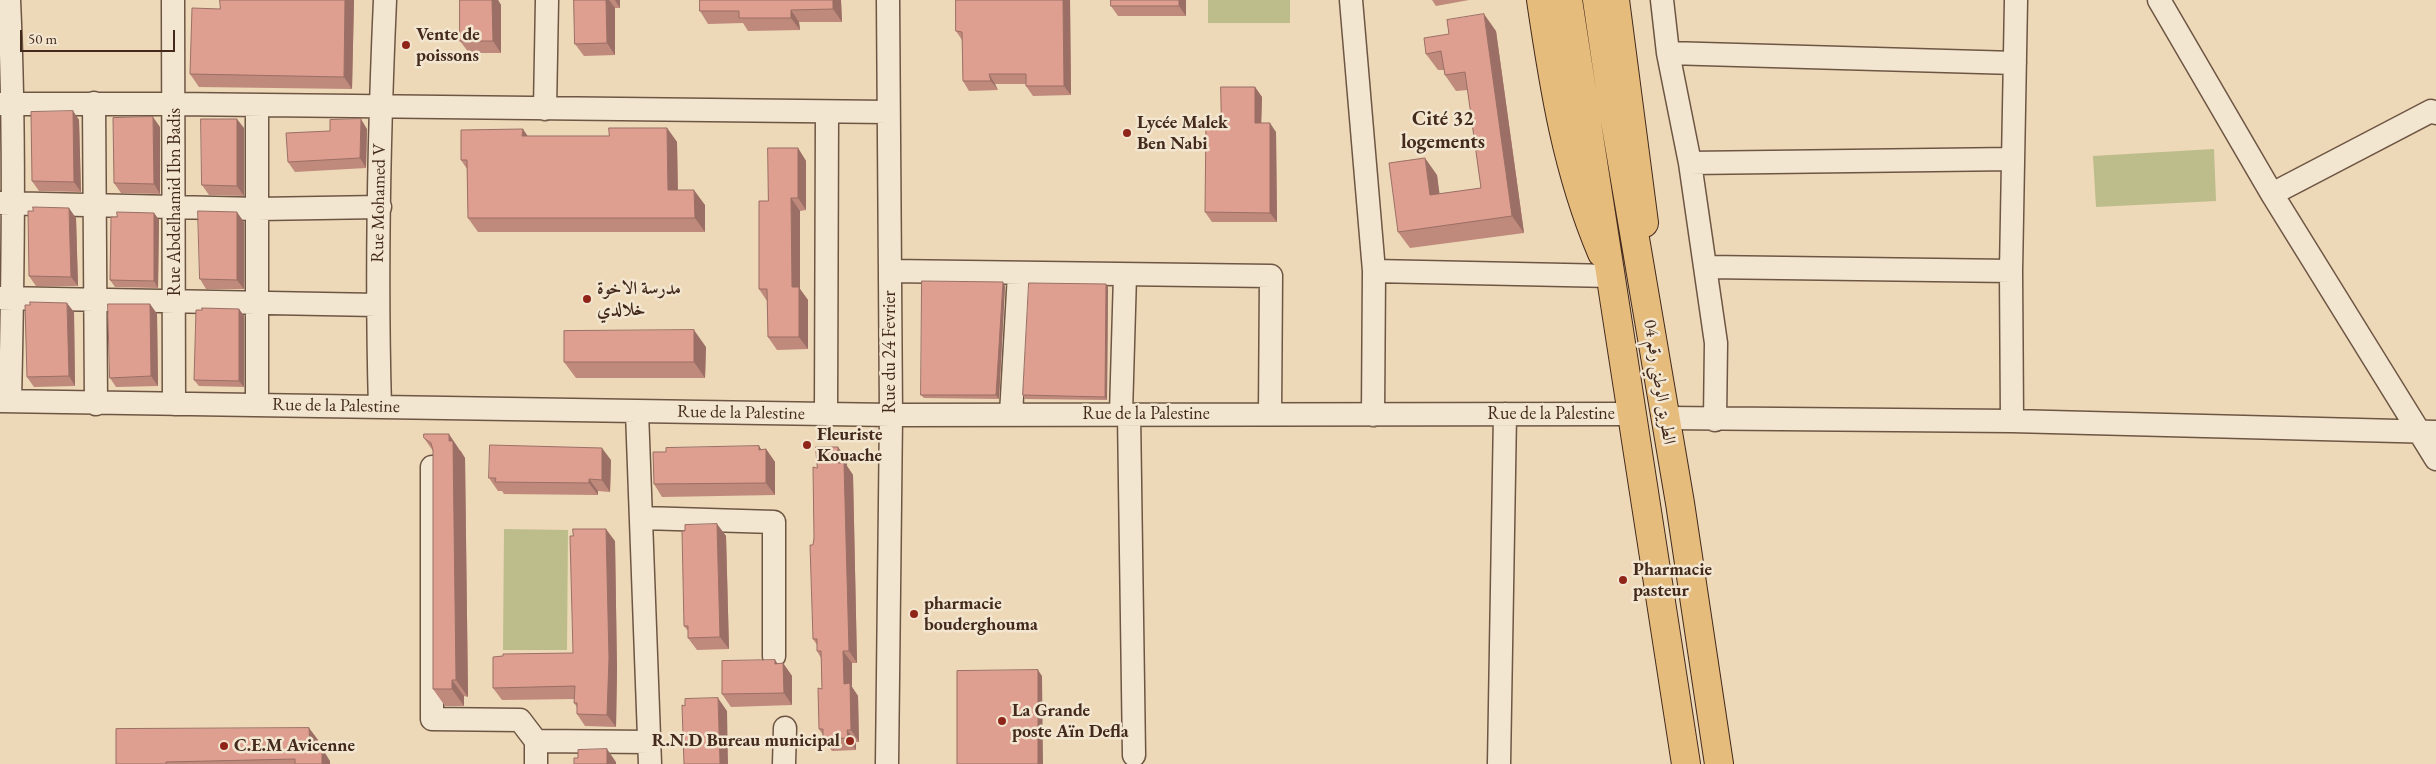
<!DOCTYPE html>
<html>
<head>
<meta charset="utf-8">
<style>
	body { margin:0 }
	#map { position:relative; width:2436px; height:764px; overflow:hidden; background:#edd8b7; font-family:"EB Garamond",serif }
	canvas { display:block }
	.scale { position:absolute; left:20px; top:30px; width:155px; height:22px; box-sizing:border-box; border:2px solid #432a1d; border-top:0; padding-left:6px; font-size:15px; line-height:18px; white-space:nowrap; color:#432a1d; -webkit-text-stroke:4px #f3e6d0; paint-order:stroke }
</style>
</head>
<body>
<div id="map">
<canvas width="2436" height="764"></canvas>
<div class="scale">50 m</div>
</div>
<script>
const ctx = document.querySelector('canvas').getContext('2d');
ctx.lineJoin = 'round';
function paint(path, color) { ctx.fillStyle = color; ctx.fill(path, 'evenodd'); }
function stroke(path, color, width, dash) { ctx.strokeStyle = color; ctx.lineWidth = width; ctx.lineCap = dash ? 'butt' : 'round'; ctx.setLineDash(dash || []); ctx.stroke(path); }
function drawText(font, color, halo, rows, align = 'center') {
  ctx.font = font + ' "EB Garamond",Amiri,serif'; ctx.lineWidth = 5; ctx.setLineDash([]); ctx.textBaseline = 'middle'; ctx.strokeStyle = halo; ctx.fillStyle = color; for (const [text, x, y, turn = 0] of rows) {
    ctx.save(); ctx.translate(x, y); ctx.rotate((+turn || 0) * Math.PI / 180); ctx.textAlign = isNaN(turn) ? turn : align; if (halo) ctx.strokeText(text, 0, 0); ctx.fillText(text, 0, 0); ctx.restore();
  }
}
paint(new Path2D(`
	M 1208,0 L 1290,0 L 1290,23 L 1208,23 Z
	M 2214,149 L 2216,201 L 2096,207 L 2093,156 Z
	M 504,529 L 568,530 L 567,650 L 503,650 Z`), '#bdbd8b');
const minor = new Path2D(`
	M 9,0 C 15,134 13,267 10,401
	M 173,0 L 174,404
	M 1351,0 L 1374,271 L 1373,415
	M 1662,0 L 1668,53 L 1690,163 L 1716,343 L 1715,420
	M 2159,0 L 2272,194 L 2436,459
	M 1668,53 L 2015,63
	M 94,103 L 96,404
	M 0,104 L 174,104 L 888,112
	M 545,109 L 547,0
	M 1690,163 L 2013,159
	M 2272,194 L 2431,111 L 2436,113
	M 0,203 L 258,209 L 380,207
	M 1707,267 L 2011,271
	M 890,271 L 1271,276 L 1270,414
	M 1374,271 L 1612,276
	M 0,298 L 377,305
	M 0,401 L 891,415 L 1632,414
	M 257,405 L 257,105
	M 380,407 C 376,271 379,135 385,0
	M 637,412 L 650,764
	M 826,413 L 827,112
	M 1121,413 L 1125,275
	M 1011,414 L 1019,274
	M 1129,414 L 1134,755
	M 1665,418 L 2012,421 L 2436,432
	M 2012,421 L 2011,271 L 2016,0
	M 432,467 L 432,719 L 520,720 L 536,741 L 650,742
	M 643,518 L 774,522 L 774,656
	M 536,741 L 536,764
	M 784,764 L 785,728
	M 887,764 L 891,415 L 888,0
	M 1499,764 L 1505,414`);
const major = new Path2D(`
	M 1541,0 C 1554,88 1567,171 1602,253
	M 1615,0 L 1644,223`);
const highway = new Path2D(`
	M 1568,0 L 1686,764
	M 1597,0 L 1613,109 L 1680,503 L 1719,764`);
stroke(minor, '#6e5644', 25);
stroke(major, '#432a1d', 30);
stroke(highway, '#432a1d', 30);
stroke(minor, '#f3e6d0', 22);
stroke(major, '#e6bc7c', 28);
stroke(highway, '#e6bc7c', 28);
paint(new Path2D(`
	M 354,0 L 352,89 L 199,87 L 190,74 L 220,9 Z
	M 460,0 L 498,0 L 501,5 L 501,53 L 469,53 L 460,41 Z
	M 574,0 L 620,0 L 620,8 L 615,8 L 615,55 L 584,56 L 575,44 Z
	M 841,0 L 842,22 L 799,22 L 800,30 L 748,31 L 743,23 L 708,24 L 700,11 Z
	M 956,0 L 1070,0 L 1071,95 L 1033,96 L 1026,86 L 1026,84 L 995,84 L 998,90 L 969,91 L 963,81 L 962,40 L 956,31 Z
	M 1111,0 L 1186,0 L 1186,16 L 1118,16 L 1111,6 Z
	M 1432,0 L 1469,0 L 1436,6 Z
	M 1496,31 L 1524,233 L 1410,248 L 1398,232 L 1437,175 L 1439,194 L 1481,188 L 1468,90 L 1456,91 L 1445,75 L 1444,70 L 1438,70 L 1426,54 Z
	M 1255,87 L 1262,97 L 1261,123 L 1276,132 L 1277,222 L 1212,222 L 1205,212 L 1221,121 Z
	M 73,111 L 79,120 L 81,192 L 39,191 L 32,181 Z
	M 160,127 L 160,194 L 121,193 L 114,183 Z
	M 244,128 L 244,196 L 209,195 L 202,185 Z
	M 667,128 L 677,142 L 678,190 L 705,205 L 705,232 L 478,232 L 468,218 L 467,169 L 461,160 L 527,136 L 609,136 Z
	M 367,129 L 366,168 L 295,172 L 288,162 Z
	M 798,148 L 806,161 L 806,210 L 800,211 L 800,289 L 808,300 L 808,349 L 777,350 L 768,337 L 767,301 L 759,289 L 768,201 Z
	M 154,213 L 159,220 L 158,288 L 115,287 L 110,280 L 117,217 Z
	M 76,218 L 78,286 L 36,286 L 29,276 Z
	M 244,222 L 244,289 L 206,289 L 200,279 Z
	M 1106,284 L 1108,287 L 1107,400 L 1025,399 L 1023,395 Z
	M 1005,286 L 999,399 L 924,398 L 921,395 Z
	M 150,304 L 157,314 L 158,386 L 116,387 L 110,378 Z
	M 239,309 L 244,316 L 244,387 L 199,386 L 194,380 Z
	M 74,312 L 75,386 L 34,387 L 27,377 Z
	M 706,347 L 705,378 L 576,378 L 564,362 Z
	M 424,438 L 461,451 L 465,458 L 468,697 L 464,696 L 464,706 L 445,706 L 433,689 L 433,451 Z
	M 766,449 L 775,462 L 775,495 L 662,497 L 654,484 L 761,450 Z
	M 847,459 L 847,466 L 853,475 L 857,663 L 852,663 L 852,687 L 858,696 L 859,742 L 856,742 L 856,750 L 832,751 L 823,739 L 823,735 L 819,729 L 822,689 L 821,658 L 817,651 L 817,645 L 813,639 L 813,545 L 814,538 L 817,468 Z
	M 611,460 L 610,492 L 598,491 L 598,495 L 504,494 L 502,491 L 498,491 L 489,478 Z
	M 717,524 L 726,536 L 729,649 L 697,650 L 688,638 L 688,631 L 684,626 L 685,531 Z
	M 615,541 L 617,670 L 616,727 L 585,726 L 577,714 L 577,707 L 574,703 L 575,699 L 502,700 L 493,688 L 573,653 Z
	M 775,660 L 778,664 L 783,663 L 792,676 L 792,705 L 731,707 L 722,694 Z
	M 309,728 L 318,740 L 318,748 L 330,761 L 330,764 L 116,764 Z`), '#bf897c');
paint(new Path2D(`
	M 345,0 L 354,0 L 352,89 L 344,77 Z
	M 491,0 L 498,0 L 501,5 L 501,53 L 493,41 Z
	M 606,0 L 609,0 L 615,8 L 615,55 L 607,43 Z
	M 615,0 L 620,0 L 620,8 Z
	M 833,0 L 841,0 L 842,22 L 833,9 Z
	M 1063,0 L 1070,0 L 1071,95 L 1064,86 Z
	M 1179,0 L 1186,0 L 1186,16 L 1179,6 Z
	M 791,10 L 799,22 L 800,30 L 791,18 Z
	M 1484,14 L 1496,31 L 1524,233 L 1512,216 Z
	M 989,74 L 995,84 L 998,90 L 991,81 Z
	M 1255,87 L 1262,97 L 1261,133 L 1255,123 Z
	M 73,111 L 79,120 L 81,192 L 74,182 Z
	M 153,117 L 160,127 L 160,194 L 154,184 Z
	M 237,119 L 244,128 L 244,196 L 237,186 Z
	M 361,119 L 367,129 L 366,168 L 360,158 Z
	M 1270,123 L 1276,132 L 1277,222 L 1270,213 Z
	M 667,128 L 677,142 L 678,205 L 668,190 Z
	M 523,129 L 533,144 L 522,136 Z
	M 798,148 L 806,161 L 806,210 L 798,198 Z
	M 1425,158 L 1437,175 L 1442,212 L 1430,195 Z
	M 694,190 L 705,205 L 705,232 L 695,218 Z
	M 791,198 L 800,211 L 800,289 L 808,300 L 808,349 L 799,337 L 792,287 Z
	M 69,208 L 76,218 L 78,286 L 71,277 Z
	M 237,212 L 244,222 L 244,289 L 237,280 Z
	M 154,213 L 159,220 L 158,288 L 154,281 Z
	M 1003,282 L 1005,286 L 999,399 L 996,395 Z
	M 1106,284 L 1108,287 L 1107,400 L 1105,397 Z
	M 67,303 L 74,312 L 75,386 L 69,376 Z
	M 150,304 L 157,314 L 158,386 L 151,376 Z
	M 239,309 L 244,316 L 244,387 L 239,381 Z
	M 694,330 L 706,347 L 705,378 L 694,362 Z
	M 449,434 L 465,458 L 468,697 L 456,680 Z
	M 759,446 L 766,456 L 766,449 L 775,462 L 775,495 L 766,483 L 759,450 Z
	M 838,447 L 847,459 L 847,466 L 853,475 L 857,663 L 849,651 Z
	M 602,448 L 611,460 L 610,492 L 602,480 Z
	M 589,479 L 598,491 L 598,495 L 589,483 Z
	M 717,524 L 726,536 L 729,649 L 720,637 Z
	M 606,529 L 615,541 L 617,670 L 616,727 L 607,715 Z
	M 843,651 L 852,663 L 852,687 L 858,696 L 859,742 L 851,730 L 844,684 Z
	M 775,660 L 783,672 L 783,663 L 792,676 L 792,705 L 784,693 L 775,664 Z
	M 1038,670 L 1042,676 L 1043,764 L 1038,764 Z
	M 452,680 L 464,696 L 464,706 L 452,689 Z
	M 718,698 L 727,711 L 728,764 L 720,764 Z
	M 309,728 L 318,740 L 318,761 L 310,748 Z
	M 847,730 L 856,742 L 856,750 L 848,738 Z
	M 322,748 L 330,761 L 330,764 L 322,764 Z
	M 607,749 L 616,762 L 616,764 L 607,764 Z`), '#9b6f65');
const building = new Path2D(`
	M 220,0 L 345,0 L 344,77 L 190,74 L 192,8 L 220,9 Z
	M 460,0 L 492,0 L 493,41 L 460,41 Z
	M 574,0 L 606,0 L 607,43 L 575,44 Z
	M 700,0 L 833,0 L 833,9 L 791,10 L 791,18 L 739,18 L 739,11 L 700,11 Z
	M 956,0 L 1063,0 L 1064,86 L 1026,86 L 1026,74 L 989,74 L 991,81 L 963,81 L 962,32 L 956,31 Z
	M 1111,0 L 1179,0 L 1179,6 L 1111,6 Z
	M 1484,14 L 1512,216 L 1398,232 L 1389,163 L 1425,158 L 1430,195 L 1481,188 L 1465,72 L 1445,75 L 1441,51 L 1426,54 L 1424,38 L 1449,34 L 1447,20 Z
	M 1221,87 L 1255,87 L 1255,123 L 1270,123 L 1270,213 L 1205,212 L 1206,121 L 1221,121 Z
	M 73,111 L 74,182 L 32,181 L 31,112 Z
	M 153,117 L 154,184 L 114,183 L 113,118 Z
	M 201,119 L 237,119 L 237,186 L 202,185 Z
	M 361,119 L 360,158 L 288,162 L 286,133 L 330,131 L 330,120 Z
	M 609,128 L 667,128 L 668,190 L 694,190 L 695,218 L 468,218 L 467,160 L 461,160 L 461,130 L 523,129 L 522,136 L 609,136 Z
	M 768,148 L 798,148 L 798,198 L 791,198 L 792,287 L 799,287 L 799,337 L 768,337 L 767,289 L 759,289 L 759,201 L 768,201 Z
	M 33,207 L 69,208 L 71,277 L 29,276 L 28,211 L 33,211 Z
	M 198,211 L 237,212 L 237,280 L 200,279 Z
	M 117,212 L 154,213 L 154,281 L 110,280 L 111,217 L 117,217 Z
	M 922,281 L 1003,282 L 996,395 L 921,395 Z
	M 1029,283 L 1106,284 L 1105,397 L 1023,395 Z
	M 30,302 L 67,303 L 69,376 L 27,377 L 25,305 L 30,305 Z
	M 108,304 L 150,304 L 151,376 L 110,378 Z
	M 202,308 L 239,309 L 239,381 L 194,380 L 196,310 L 202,310 Z
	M 694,330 L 694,362 L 564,362 L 564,331 Z
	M 424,434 L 449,434 L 449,441 L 453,441 L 456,680 L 452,680 L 452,689 L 433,689 L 433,450 L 431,443 L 424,438 Z
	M 490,445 L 602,448 L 602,480 L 589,479 L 589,483 L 495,482 L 496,478 L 489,478 Z
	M 759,446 L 759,450 L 766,449 L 766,483 L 654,484 L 653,452 L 666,452 L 666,448 Z
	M 816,447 L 838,447 L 838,463 L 844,463 L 849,651 L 843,651 L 844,684 L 850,683 L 851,730 L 847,730 L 848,738 L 823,739 L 823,729 L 819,729 L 818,688 L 822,689 L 821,651 L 817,651 L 817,639 L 813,639 L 810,545 L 813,545 L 814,538 L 813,467 L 817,468 Z
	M 717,524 L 720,637 L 688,638 L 688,626 L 684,626 L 682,531 L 685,531 L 685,525 Z
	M 573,529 L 606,529 L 609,658 L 607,715 L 577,714 L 577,703 L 574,703 L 575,686 L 493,688 L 493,657 L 503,656 L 503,654 L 573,653 L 570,536 L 573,536 Z
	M 775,660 L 775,664 L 783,663 L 784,693 L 722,694 L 722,661 Z
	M 1038,670 L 1038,764 L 957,764 L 957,671 Z
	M 718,698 L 720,764 L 684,764 L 682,705 L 685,706 L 685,699 Z
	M 309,728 L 310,748 L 322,748 L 322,764 L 295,764 L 295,759 L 166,762 L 166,764 L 116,764 L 116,729 Z
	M 607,749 L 607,764 L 574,764 L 574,758 L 578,758 L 578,750 Z`);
paint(building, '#de9f90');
stroke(building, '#9b6f65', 1);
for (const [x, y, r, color] of [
	[406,45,5,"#8f2418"],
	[1127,133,5,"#8f2418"],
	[587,299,5,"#8f2418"],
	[807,445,5,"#8f2418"],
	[1623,580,5,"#8f2418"],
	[914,614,5,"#8f2418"],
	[1002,721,5,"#8f2418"],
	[850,741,5,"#8f2418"],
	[224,746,5,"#8f2418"]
]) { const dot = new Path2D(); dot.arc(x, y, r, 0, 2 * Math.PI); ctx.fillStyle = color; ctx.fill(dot); stroke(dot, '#f3e6d0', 2); }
drawText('bold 18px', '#432a1d', '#f3e6d0', [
	["Vente de",416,35],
	["poissons",416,56],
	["Lycée Malek",1137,123],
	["Ben Nabi",1137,144],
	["مدرسة الاخوة",597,289],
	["خلالدي",597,310],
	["Fleuriste",817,435],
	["Kouache",817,456],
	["Pharmacie",1633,570],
	["pasteur",1633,591],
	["pharmacie",924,604],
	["bouderghouma",924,625],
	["La Grande",1012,711],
	["poste Aïn Defla",1012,732],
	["R.N.D Bureau municipal",840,741,"right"],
	["C.E.M Avicenne",234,746]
], 'left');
drawText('18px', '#432a1d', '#f3e6d0', [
	["Rue Abdelhamid Ibn Badis",175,202,-90],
	["Rue Mohamed V",379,203,-89],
	["Rue du 24 Fevrier",890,352,-90],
	["الطريق الوطني رقم 04",1659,382,81],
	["Rue de la Palestine",336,406,1],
	["Rue de la Palestine",741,413,1],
	["Rue de la Palestine",1146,414],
	["Rue de la Palestine",1551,414]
]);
drawText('bold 20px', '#432a1d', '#f3e6d0', [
	["Cité 32",1443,120],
	["logements",1443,143]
]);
</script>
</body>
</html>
